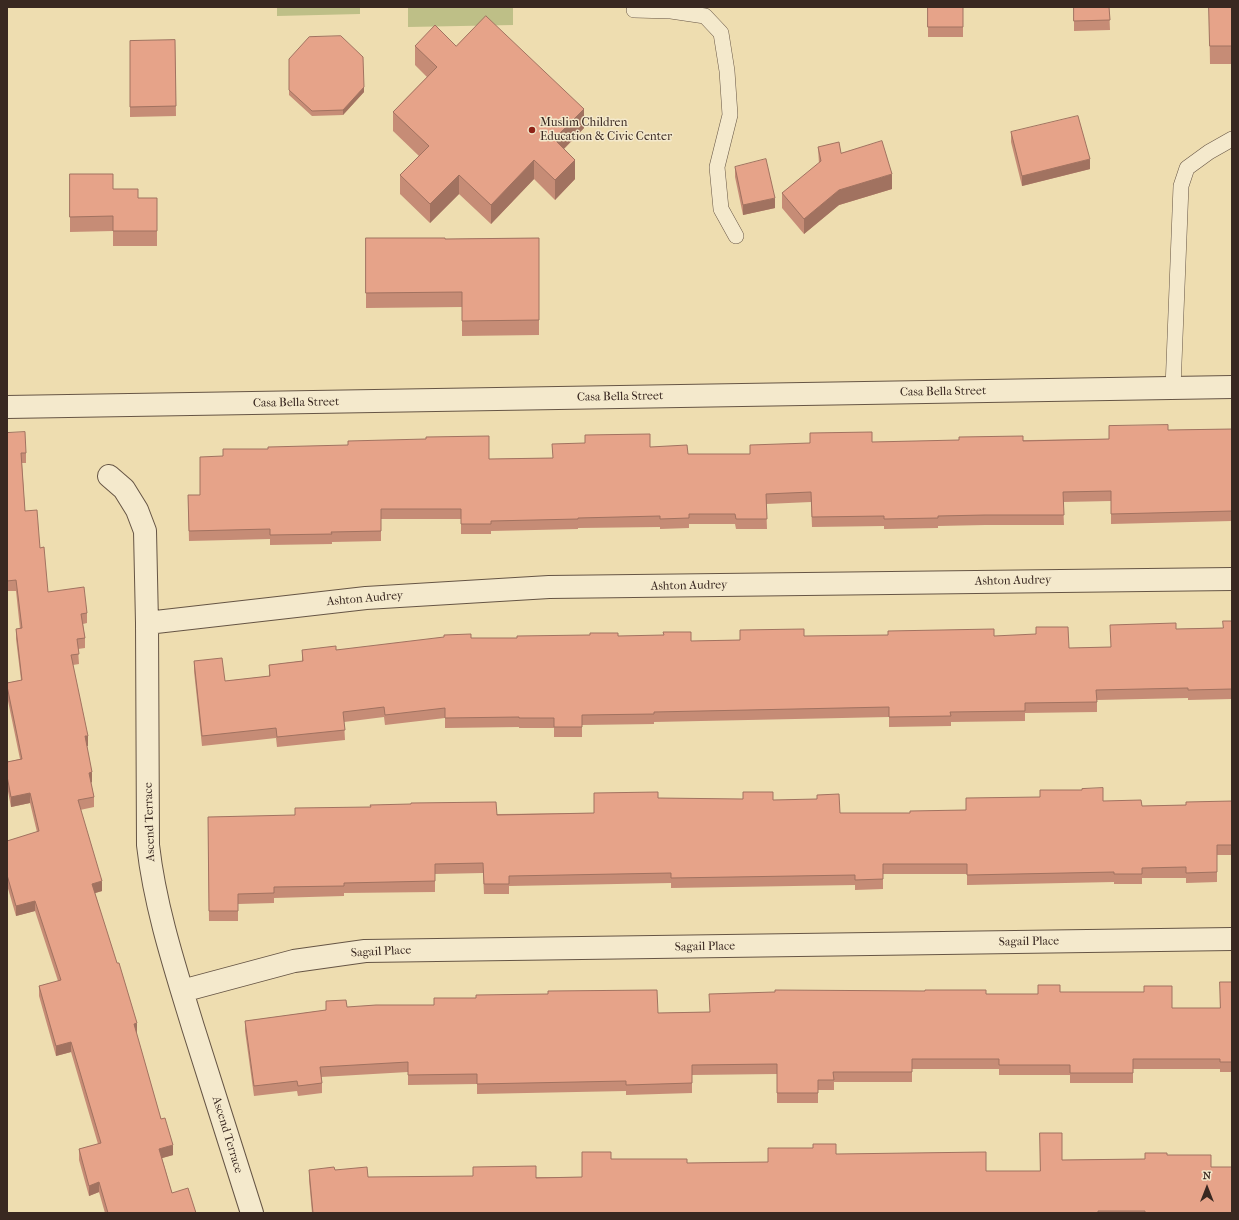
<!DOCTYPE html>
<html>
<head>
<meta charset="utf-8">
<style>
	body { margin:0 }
	#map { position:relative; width:1239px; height:1220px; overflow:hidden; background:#eeddb0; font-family:"IM FELL French Canon",serif }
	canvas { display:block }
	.frame { position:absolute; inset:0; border:8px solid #392821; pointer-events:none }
	.north { position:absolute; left:1187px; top:1168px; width:40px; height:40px; -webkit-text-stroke:3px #f4e9cc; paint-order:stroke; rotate:0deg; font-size:11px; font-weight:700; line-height:16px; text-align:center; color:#392821 }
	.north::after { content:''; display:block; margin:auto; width:14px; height:18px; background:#392821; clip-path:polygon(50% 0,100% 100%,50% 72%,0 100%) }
</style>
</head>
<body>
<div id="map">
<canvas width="1239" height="1220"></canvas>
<div class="frame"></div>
<div class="north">N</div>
</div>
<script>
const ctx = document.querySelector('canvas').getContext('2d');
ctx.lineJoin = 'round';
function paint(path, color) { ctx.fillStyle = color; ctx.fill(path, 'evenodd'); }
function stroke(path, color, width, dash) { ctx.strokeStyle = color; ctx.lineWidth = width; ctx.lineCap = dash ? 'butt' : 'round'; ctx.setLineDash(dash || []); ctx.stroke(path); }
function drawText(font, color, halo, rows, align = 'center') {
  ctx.font = font + ' "IM FELL French Canon",serif'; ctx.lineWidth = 3; ctx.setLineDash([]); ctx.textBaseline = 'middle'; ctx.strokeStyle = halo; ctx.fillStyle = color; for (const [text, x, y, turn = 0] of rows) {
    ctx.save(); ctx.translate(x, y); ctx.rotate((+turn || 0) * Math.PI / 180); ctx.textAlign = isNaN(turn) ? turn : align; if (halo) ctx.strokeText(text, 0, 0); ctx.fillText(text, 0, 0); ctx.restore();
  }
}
paint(new Path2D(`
	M 277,7 L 360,7 L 360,14 L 277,16 Z
	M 408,7 L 513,7 L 513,25 L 408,27 Z`), '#bebf87');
const service = new Path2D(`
	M 634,10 L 671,11 L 705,16 L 721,33 L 727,71 L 730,115 L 717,167 L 721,209 L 736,236
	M 1173,388 L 1181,186 L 1187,168 L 1209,152 L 1232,139`);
const minor = new Path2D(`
	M 7,407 L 1232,387
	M 109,476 L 124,489 L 137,510 L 145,531 L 147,623 L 148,845 C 155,907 175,968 193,1027 C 213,1089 232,1151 252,1213
	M 147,623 L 366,598 L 549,587 L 1232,579
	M 182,991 L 294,961 L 365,951 L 1232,939`);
stroke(service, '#665545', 16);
stroke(minor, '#665545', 24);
stroke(service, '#f4e9cc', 15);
stroke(minor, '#f4e9cc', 22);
paint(new Path2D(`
	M 928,7 L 963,7 L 963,37 L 928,37 Z
	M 1074,7 L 1109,7 L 1110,30 L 1074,31 Z
	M 1209,7 L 1232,7 L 1232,64 L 1210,64 Z
	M 175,40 L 176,116 L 130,117 L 130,41 Z
	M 415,46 L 456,46 L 584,128 L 564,149 L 575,179 L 555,200 L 534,179 L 491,224 L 459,194 L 430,223 L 400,194 L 400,175 L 419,156 L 393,131 L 393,112 L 427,77 L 415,65 Z
	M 289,59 L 364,92 L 343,115 L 312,116 L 289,95 Z
	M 1011,132 L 1090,169 L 1022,186 L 1011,142 Z
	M 818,147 L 841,153 L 892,189 L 839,205 L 804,234 L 782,208 L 782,193 L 819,164 Z
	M 735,167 L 775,208 L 743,215 L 735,177 Z
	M 70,174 L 138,198 L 157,198 L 157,246 L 113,246 L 113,231 L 70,232 Z
	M 366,238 L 445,239 L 539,238 L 539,335 L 462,336 L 462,307 L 366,308 Z
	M 1232,429 L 1232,521 L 1111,524 L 1111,501 L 1063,502 L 1064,525 L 985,525 L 938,526 L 938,528 L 884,529 L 884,526 L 812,527 L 811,502 L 766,504 L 767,529 L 736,529 L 735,524 L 689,524 L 689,528 L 660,529 L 660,527 L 578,528 L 578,529 L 491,531 L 491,534 L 461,534 L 461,519 L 381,519 L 381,541 L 332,542 L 332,544 L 270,545 L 270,539 L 189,541 L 188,495 L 200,495 L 489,459 L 553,458 L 650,447 L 688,454 L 750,454 L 872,442 L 1109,439 L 1168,430 Z
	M 7,433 L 26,453 L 26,463 L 22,463 L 25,511 L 40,548 L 48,592 L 87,613 L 87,623 L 83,624 L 85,638 L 85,648 L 78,649 L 79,664 L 73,665 L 88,746 L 87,746 L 92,782 L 91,783 L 94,797 L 94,807 L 80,810 L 102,891 L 95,893 L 161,1119 L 173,1155 L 162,1158 L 172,1193 L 196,1213 L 105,1213 L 99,1192 L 89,1196 L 79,1160 L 79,1149 L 98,1144 L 71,1052 L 56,1056 L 39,996 L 39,986 L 58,981 L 35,911 L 16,916 L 7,885 L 7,841 L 37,832 L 30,803 L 11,807 L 7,786 L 7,762 L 20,759 L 7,696 L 7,683 L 21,680 L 16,639 L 16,629 L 20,629 L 16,591 L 7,591 Z
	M 1232,621 L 1232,699 L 1188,700 L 1188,698 L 1097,700 L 1097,712 L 1025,713 L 1025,721 L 951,722 L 951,726 L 889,727 L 889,717 L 654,722 L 654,724 L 582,725 L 582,737 L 554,737 L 554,728 L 519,728 L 519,727 L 445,728 L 445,718 L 385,725 L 384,717 L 344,722 L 345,740 L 277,747 L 276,738 L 202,746 L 194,671 L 194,661 L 225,681 L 269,676 L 269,665 L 302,661 L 302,650 L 336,650 L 471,638 L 517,638 L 618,636 L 691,641 L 740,640 L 804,636 L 994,636 L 1069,648 L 1111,647 L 1176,629 L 1223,628 Z
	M 658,798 L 773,800 L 840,813 L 910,813 L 966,810 L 1103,801 L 1142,806 L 1186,805 L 1232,801 L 1232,855 L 1217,855 L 1217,882 L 1186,883 L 1186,878 L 1142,878 L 1142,884 L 1114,884 L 1114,882 L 967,885 L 967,874 L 883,874 L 883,889 L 855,890 L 855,885 L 671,888 L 671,883 L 509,886 L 509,894 L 484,894 L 483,873 L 435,874 L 435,892 L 344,893 L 344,896 L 274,898 L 274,903 L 238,904 L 238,921 L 209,921 L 208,817 L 594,813 Z
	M 1232,982 L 1232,1072 L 1220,1072 L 1220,1069 L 1133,1069 L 1133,1083 L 1070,1083 L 1070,1075 L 999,1075 L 999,1069 L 912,1069 L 912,1082 L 834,1082 L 834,1090 L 818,1090 L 818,1103 L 777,1103 L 777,1074 L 692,1075 L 692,1093 L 626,1095 L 626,1091 L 477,1094 L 477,1084 L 408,1085 L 408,1072 L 321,1077 L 322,1083 L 322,1093 L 298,1096 L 297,1091 L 254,1096 L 245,1031 L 245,1021 L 326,1010 L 326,1001 L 347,1007 L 658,1013 L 709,1012 L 986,994 L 1038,994 L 1060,992 L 1172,1008 L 1220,1008 Z
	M 836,1154 L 986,1171 L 1040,1171 L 1062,1160 L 1145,1159 L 1167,1155 L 1211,1167 L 1232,1213 L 312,1213 L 309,1180 L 309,1170 L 335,1170 L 368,1177 L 582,1177 L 611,1159 L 687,1163 L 768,1162 Z`), '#c68c76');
paint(new Path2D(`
	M 364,87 L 364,92 L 343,115 L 343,110 Z
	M 584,109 L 584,128 L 554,159 L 554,139 Z
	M 1090,159 L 1090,169 L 1022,186 L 1022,176 Z
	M 534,160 L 534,179 L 491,224 L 491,205 Z
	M 575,160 L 575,179 L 555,200 L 555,180 Z
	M 892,174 L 892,189 L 839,205 L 804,234 L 804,219 L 839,190 Z
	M 459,175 L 459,194 L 430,223 L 430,204 Z
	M 775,198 L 775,208 L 743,215 L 743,205 Z
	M 85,736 L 88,736 L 88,746 L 85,746 Z
	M 92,772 L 92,782 L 89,783 L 89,773 Z
	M 30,793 L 30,803 L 11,807 L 11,797 Z
	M 102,881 L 102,891 L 92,894 L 92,884 Z
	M 35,901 L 35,911 L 16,916 L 16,906 Z
	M 137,1023 L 137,1033 L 134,1034 L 134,1024 Z
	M 71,1042 L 71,1052 L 56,1056 L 56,1046 Z
	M 173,1145 L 173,1155 L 159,1159 L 159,1149 Z
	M 99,1182 L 99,1192 L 89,1196 L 89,1186 Z`), '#a17260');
const building = new Path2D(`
	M 928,7 L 963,7 L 963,27 L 928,27 Z
	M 1074,7 L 1109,7 L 1110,20 L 1074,21 Z
	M 1209,7 L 1232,7 L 1232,46 L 1210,46 Z
	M 486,16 L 584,109 L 554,139 L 575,160 L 555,180 L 534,160 L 491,205 L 459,175 L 430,204 L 400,175 L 429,146 L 393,112 L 437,67 L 415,46 L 435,25 L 456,46 Z
	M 341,36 L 363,57 L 364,87 L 343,110 L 312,111 L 289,90 L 289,59 L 309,37 Z
	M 175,40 L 176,106 L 130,107 L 130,41 Z
	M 1078,116 L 1090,159 L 1022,176 L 1011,132 Z
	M 882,141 L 892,174 L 839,190 L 804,219 L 782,193 L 821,161 L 818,147 L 839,142 L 841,153 Z
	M 766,159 L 775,198 L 743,205 L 735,167 Z
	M 70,174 L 113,174 L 113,189 L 138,189 L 138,198 L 157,198 L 157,231 L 113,231 L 113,216 L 70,217 Z
	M 366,238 L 445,238 L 445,239 L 539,238 L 539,320 L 462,321 L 462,292 L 366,293 Z
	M 1168,425 L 1168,430 L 1232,429 L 1232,511 L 1111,514 L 1111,491 L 1063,492 L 1064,515 L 985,515 L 938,516 L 938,518 L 884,519 L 884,516 L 812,517 L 811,492 L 766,494 L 767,519 L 736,519 L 735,514 L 689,514 L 689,518 L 660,519 L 660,516 L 578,518 L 578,519 L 491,521 L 491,524 L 461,524 L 461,509 L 381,509 L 381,531 L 331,532 L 332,534 L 270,535 L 270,529 L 189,531 L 188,495 L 200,495 L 200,457 L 223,456 L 223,449 L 268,449 L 268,447 L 348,445 L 348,441 L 426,439 L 426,437 L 489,436 L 489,459 L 553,458 L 552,444 L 585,443 L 585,435 L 650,434 L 650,447 L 687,445 L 688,454 L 750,454 L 750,445 L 810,443 L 810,433 L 872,432 L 872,442 L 959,440 L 959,437 L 1023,436 L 1023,441 L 1109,439 L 1109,426 Z
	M 25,432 L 26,453 L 21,453 L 25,511 L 37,510 L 40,548 L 44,547 L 48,592 L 84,587 L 87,613 L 81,614 L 85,638 L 77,639 L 79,654 L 71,655 L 88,736 L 85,736 L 92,772 L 89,773 L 94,797 L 78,800 L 102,881 L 92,884 L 117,963 L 119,963 L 137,1023 L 134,1024 L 161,1119 L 165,1118 L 173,1145 L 159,1149 L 172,1193 L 188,1188 L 196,1213 L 108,1213 L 99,1182 L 89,1186 L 79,1149 L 101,1143 L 71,1042 L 56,1046 L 39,986 L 61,980 L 35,901 L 16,906 L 7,875 L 7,841 L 39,831 L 30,793 L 11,797 L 7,776 L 7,762 L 22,759 L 7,686 L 7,683 L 22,680 L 16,629 L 22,628 L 16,580 L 7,581 L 7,433 Z
	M 1223,621 L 1232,621 L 1232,689 L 1188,690 L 1188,688 L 1096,690 L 1097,702 L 1025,703 L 1025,711 L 950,712 L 951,716 L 889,717 L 889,707 L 654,712 L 654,714 L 582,715 L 582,727 L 554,727 L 554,718 L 519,718 L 519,717 L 445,718 L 445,708 L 385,715 L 384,707 L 343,712 L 345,730 L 277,737 L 276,728 L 202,736 L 194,661 L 222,658 L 225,681 L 270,676 L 269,665 L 303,661 L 302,650 L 336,646 L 336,650 L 444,637 L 444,635 L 471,634 L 471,638 L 517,638 L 517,636 L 590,635 L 590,633 L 618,633 L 618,636 L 664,635 L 663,632 L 691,632 L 691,641 L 740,640 L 740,630 L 804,629 L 804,636 L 888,635 L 888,631 L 994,629 L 994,636 L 1036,634 L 1036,627 L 1068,627 L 1069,648 L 1111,647 L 1110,625 L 1176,623 L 1176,629 L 1223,628 Z
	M 1103,788 L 1103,801 L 1141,800 L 1142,806 L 1186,805 L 1186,802 L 1232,801 L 1232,845 L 1217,845 L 1217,872 L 1186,873 L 1186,867 L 1142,868 L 1142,874 L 1114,874 L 1114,872 L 967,875 L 967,864 L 883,864 L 883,879 L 855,880 L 855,875 L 671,878 L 671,873 L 509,876 L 509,884 L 484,884 L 483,863 L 435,864 L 435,881 L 344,883 L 344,886 L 274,887 L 274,893 L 238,894 L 238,911 L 209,911 L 208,817 L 295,815 L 295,808 L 371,807 L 370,805 L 411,804 L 411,803 L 496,802 L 497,815 L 594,813 L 594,793 L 658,792 L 658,798 L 743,799 L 743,792 L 773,792 L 773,800 L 817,799 L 817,795 L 839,794 L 840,813 L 910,813 L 910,811 L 966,810 L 966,798 L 1040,797 L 1040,790 L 1082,790 L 1082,789 Z
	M 1220,982 L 1232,982 L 1232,1062 L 1220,1062 L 1220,1059 L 1133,1059 L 1133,1073 L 1070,1073 L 1070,1065 L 999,1065 L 999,1059 L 912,1059 L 912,1072 L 833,1072 L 834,1080 L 818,1080 L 818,1093 L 777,1093 L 777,1064 L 692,1065 L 692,1083 L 626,1085 L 626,1081 L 477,1084 L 477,1074 L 408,1075 L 408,1062 L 320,1067 L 322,1083 L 298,1086 L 297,1081 L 254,1086 L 245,1021 L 326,1010 L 326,1001 L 346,1000 L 347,1007 L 376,1005 L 434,1005 L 434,998 L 476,998 L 476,995 L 548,994 L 548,991 L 657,990 L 658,1013 L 710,1012 L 709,994 L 775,992 L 775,990 L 925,991 L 925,990 L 986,990 L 986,994 L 1038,994 L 1038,985 L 1060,985 L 1060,992 L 1144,992 L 1144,986 L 1172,986 L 1172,1008 L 1220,1008 Z
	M 1040,1133 L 1062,1133 L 1062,1160 L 1145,1159 L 1145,1153 L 1167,1153 L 1167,1155 L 1211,1155 L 1211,1167 L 1232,1167 L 1232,1213 L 1145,1213 L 1145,1211 L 1098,1211 L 1098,1213 L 313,1213 L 309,1170 L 334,1167 L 335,1170 L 367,1167 L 368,1177 L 473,1176 L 473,1167 L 536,1166 L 536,1178 L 582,1177 L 582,1152 L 611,1152 L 611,1159 L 687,1159 L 687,1163 L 768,1162 L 768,1148 L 813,1148 L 813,1144 L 836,1144 L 836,1154 L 986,1152 L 986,1171 L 1040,1171 Z`);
paint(building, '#e6a389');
stroke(building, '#a17260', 1);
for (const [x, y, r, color] of [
	[532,130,4,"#8f2418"]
]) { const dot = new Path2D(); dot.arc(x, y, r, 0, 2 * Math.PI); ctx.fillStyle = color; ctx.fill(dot); stroke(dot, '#f4e9cc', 1.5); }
drawText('12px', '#392821', '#f4e9cc', [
	["Muslim Children",540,123],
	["Education & Civic Center",540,137]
], 'left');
drawText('12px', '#392821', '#f4e9cc', [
	["Casa Bella Street",943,392,-1],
	["Casa Bella Street",620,397,-1],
	["Casa Bella Street",296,403,-1],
	["Ashton Audrey",1013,581,-1],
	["Ashton Audrey",689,586,-1],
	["Ashton Audrey",365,599,-5],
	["Ascend Terrace",150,822,-92],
	["Sagail Place",1029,942,-1],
	["Sagail Place",705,947,-1],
	["Sagail Place",381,952,-3],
	["Ascend Terrace",227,1135,73]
]);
</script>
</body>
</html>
